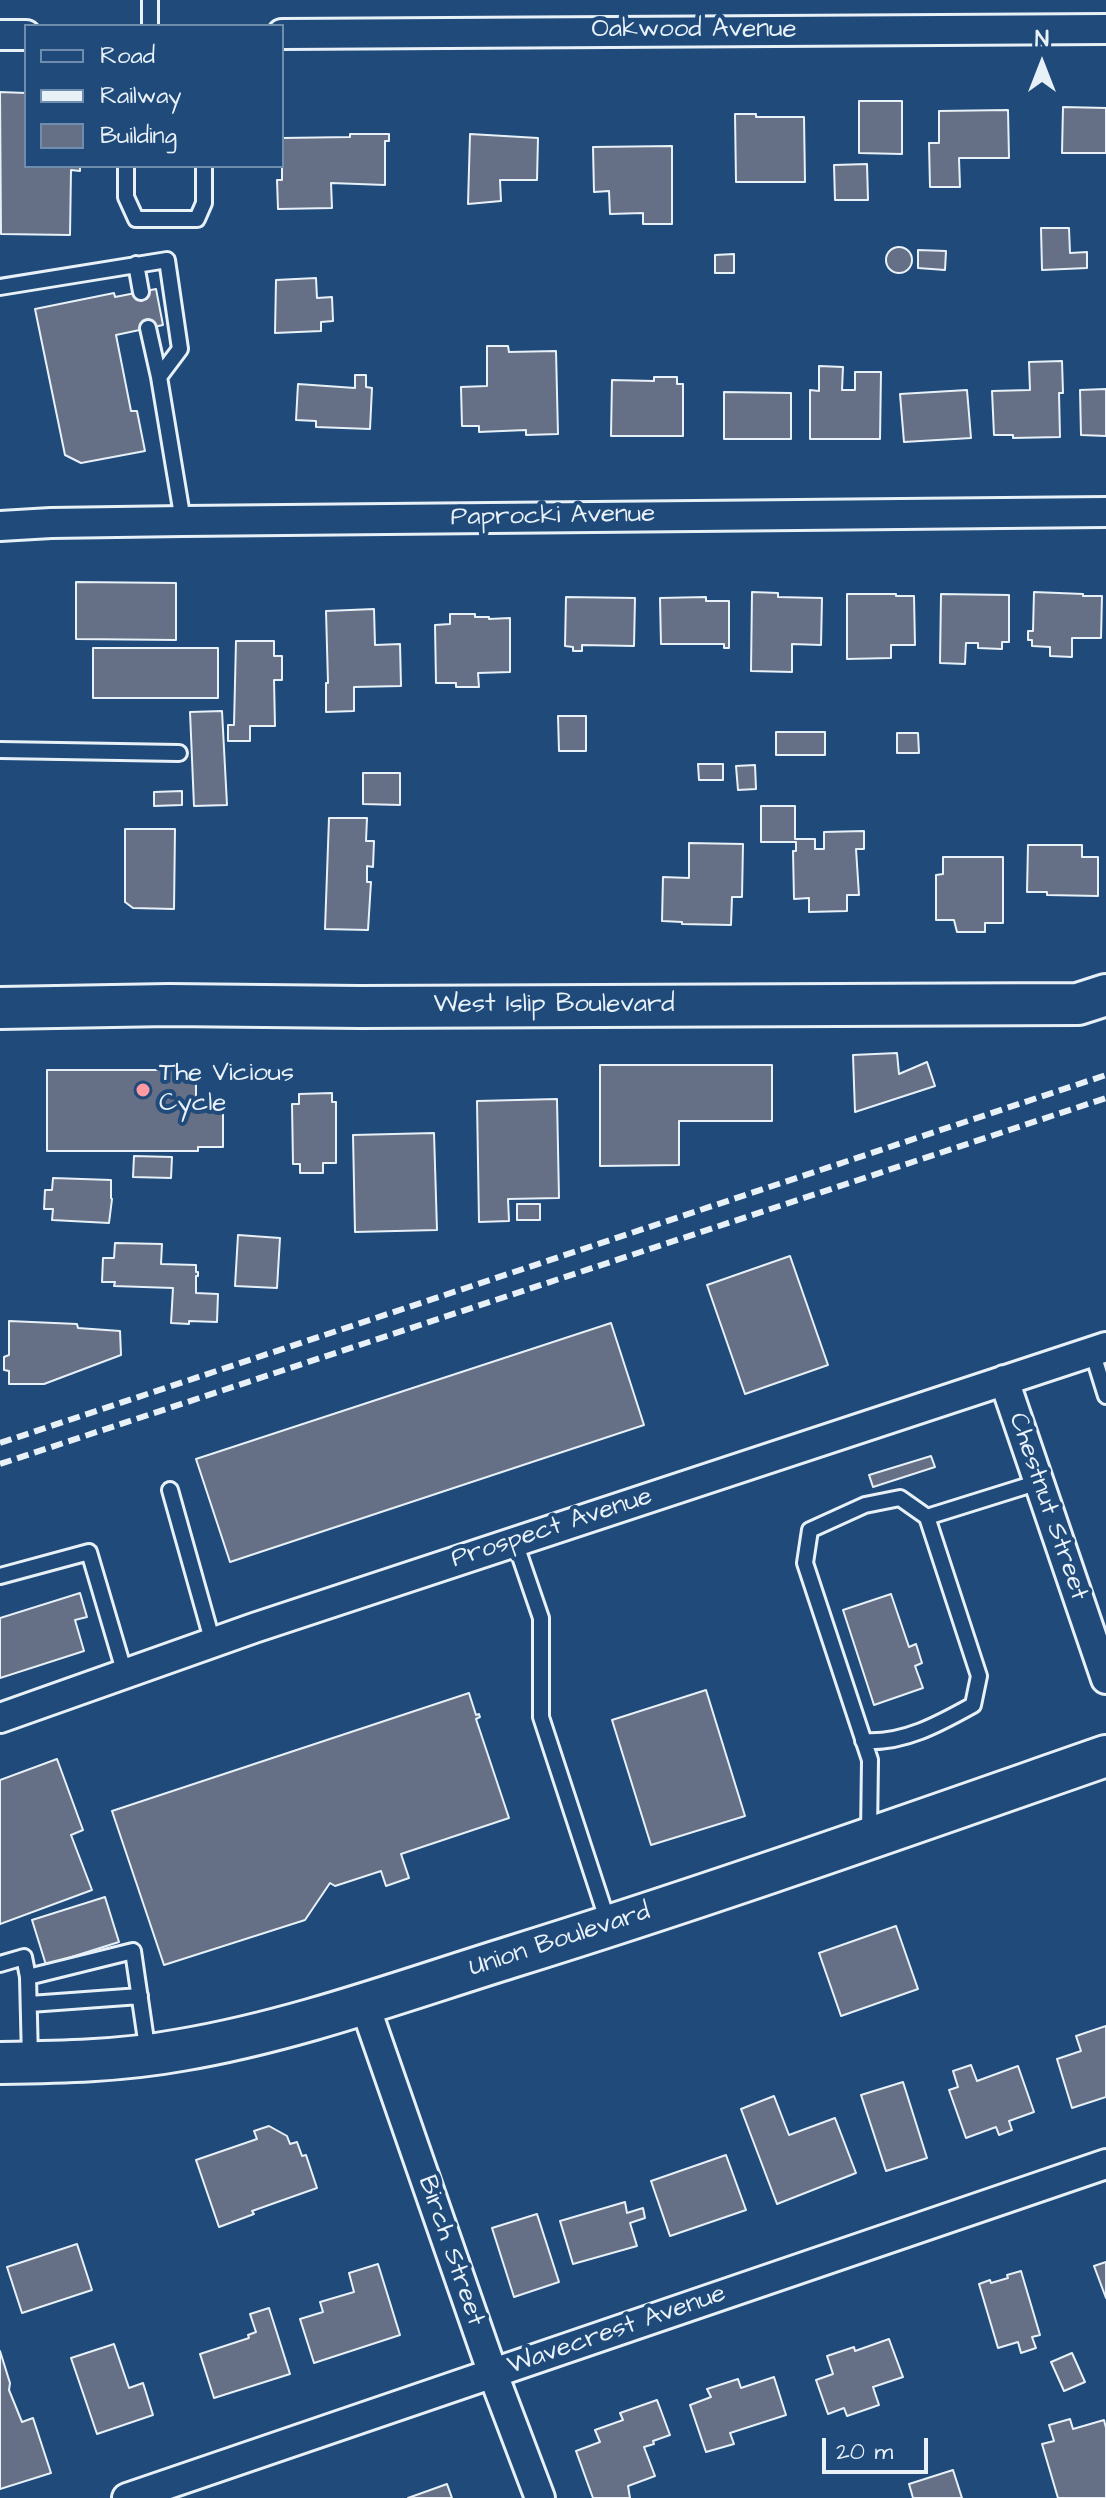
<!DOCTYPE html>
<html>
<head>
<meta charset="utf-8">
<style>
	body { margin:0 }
	#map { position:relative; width:1106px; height:2498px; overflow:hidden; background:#1f4a7a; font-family:"Architects Daughter",sans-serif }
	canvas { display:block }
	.legend { position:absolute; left:24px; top:24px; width:260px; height:144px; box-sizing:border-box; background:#1f4a7a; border:2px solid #6f8dac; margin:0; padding:10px 14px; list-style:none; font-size:24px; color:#e8f1f8 }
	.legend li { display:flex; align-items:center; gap:16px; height:40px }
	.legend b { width:40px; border:2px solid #6f8dac }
	.north { position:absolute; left:1002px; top:24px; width:80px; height:80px; -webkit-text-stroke:6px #1f4a7a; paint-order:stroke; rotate:0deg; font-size:22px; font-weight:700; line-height:32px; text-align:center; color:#e8f1f8 }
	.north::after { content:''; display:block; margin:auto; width:28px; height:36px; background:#e8f1f8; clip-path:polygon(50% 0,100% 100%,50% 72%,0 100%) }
	.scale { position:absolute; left:822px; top:2438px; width:106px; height:36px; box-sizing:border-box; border:4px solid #e8f1f8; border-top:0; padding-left:10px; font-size:24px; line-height:28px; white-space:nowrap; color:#e8f1f8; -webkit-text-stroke:6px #1f4a7a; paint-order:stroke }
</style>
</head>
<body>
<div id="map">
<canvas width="1106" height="2498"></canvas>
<ul class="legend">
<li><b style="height:10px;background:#1f4a7a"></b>Road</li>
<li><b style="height:10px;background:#e8f1f8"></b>Railway</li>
<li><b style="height:22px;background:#656f85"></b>Building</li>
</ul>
<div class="north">N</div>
<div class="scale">20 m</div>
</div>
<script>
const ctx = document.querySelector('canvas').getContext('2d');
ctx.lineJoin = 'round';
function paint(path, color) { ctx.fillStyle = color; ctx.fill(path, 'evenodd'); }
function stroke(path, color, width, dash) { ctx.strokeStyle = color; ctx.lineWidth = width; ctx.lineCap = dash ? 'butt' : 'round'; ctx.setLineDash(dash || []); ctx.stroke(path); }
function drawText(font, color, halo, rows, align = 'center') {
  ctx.font = font + ' "Architects Daughter",sans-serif'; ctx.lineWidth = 8; ctx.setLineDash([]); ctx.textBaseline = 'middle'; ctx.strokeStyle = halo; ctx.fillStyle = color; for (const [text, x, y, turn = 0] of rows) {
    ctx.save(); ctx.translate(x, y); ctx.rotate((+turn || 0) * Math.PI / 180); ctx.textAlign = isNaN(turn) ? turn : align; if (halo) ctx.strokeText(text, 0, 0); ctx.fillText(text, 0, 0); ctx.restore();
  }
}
const building = new Path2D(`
	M 0,92 L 26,93 L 26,166 L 80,166 L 80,171 L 71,170 L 70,235 L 1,234 Z
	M 859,101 L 902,101 L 902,154 L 859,153 Z
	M 1063,107 L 1106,108 L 1106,153 L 1062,153 Z
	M 1008,110 L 1009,158 L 959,158 L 960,187 L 930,187 L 929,143 L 939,143 L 939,111 Z
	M 735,114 L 756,114 L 756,117 L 804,117 L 805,182 L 736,182 Z
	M 350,134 L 389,134 L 389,141 L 385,141 L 385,185 L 331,183 L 332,208 L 278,209 L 277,180 L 282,180 L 282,138 L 350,137 Z
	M 470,134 L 538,138 L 537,180 L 500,180 L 501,201 L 468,204 Z
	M 672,146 L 672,224 L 643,224 L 643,213 L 610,214 L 609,191 L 594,192 L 593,147 Z
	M 867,164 L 868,200 L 835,200 L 834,165 Z
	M 1041,228 L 1069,228 L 1070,253 L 1087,252 L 1087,268 L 1042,270 Z
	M886 260a13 13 0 1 1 26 0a13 13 0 1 1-26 0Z
	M 918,250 L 946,251 L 945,270 L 918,268 Z
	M 734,254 L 734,273 L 715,273 L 715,255 Z
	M 316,278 L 317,298 L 332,297 L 333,321 L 321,322 L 321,331 L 275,333 L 276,280 Z
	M 156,289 L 163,325 L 116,335 L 131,411 L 137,411 L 145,451 L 81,463 L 65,455 L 35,309 L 114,293 L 115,297 Z
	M 487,346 L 508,346 L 509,352 L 556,351 L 558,434 L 526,435 L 526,430 L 479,432 L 479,426 L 462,426 L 461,387 L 487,386 Z
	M 1062,361 L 1063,393 L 1059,393 L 1060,437 L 1013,438 L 1013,435 L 994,435 L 992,391 L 1030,390 L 1029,362 Z
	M 819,366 L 843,367 L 842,390 L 855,390 L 855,372 L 881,372 L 880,439 L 810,439 L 810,390 L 819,391 Z
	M 355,375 L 366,375 L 366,387 L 372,388 L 370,429 L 316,427 L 316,421 L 296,420 L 298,384 L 355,388 Z
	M 654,377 L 677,377 L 677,384 L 683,384 L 683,436 L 611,436 L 612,380 L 654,381 Z
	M 1106,389 L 1106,436 L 1081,435 L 1080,390 Z
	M 967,390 L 971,438 L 904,442 L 900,394 Z
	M 724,392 L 791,393 L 791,439 L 724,439 Z
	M 76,582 L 176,583 L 176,640 L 76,639 Z
	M 752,592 L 778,593 L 778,597 L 822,598 L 821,645 L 792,644 L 792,672 L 751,671 Z
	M 1034,592 L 1083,594 L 1083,596 L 1102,596 L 1101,638 L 1072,638 L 1072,657 L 1050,656 L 1050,647 L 1032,646 L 1032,640 L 1028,640 L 1028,631 L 1033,631 Z
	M 847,594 L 896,594 L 896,596 L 914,596 L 915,645 L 891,645 L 891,658 L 847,659 Z
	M 941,594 L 1009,595 L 1009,642 L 1002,642 L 1002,649 L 978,648 L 978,643 L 966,643 L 965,664 L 940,663 Z
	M 566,597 L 635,598 L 634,646 L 582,645 L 582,651 L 573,651 L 573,647 L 565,646 Z
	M 706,597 L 706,601 L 729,601 L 729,648 L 724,648 L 724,644 L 661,644 L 660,598 Z
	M 374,609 L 375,645 L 400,644 L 401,686 L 354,687 L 354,711 L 326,712 L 326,683 L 328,683 L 326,611 Z
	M 450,614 L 475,614 L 475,617 L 489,617 L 489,619 L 510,618 L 510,672 L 478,673 L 479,687 L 456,687 L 456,683 L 436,683 L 435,625 L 450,624 Z
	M 236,641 L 274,641 L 274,656 L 282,656 L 282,680 L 274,680 L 275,726 L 250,726 L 250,741 L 228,741 L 228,725 L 234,725 Z
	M 93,648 L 218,648 L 218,698 L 93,698 Z
	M 222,711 L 227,805 L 194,806 L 190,712 Z
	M 558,716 L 586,716 L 586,751 L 559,751 Z
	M 776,732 L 825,732 L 825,755 L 776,755 Z
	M 897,733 L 918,733 L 919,753 L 897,753 Z
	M 698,764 L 723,764 L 723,780 L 699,780 Z
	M 755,765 L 756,789 L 738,790 L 736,766 Z
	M 363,773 L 400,773 L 400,805 L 363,804 Z
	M 182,791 L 182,805 L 154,806 L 154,792 Z
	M 761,806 L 795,806 L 795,839 L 815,839 L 815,849 L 824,849 L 824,832 L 864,831 L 864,849 L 856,849 L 859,895 L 847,895 L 847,911 L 809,912 L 809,898 L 794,899 L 793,851 L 796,851 L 796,842 L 761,842 Z
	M 329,818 L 367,818 L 366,841 L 374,841 L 373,867 L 367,866 L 367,882 L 371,882 L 368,930 L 325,929 Z
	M 125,829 L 175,829 L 174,909 L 133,908 L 125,902 Z
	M 689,843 L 743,844 L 742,897 L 732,897 L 731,925 L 682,924 L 682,922 L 662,921 L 663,877 L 689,878 Z
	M 1028,845 L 1082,845 L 1082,857 L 1098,857 L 1098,896 L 1047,895 L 1047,892 L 1027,892 Z
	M 943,857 L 1003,857 L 1003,923 L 985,923 L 985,932 L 957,932 L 954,920 L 936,920 L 936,875 L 943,874 Z
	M 897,1053 L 899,1074 L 927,1062 L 935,1086 L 855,1112 L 853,1055 Z
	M 600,1065 L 772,1065 L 772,1121 L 679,1121 L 679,1165 L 600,1166 Z
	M 47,1070 L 196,1070 L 196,1098 L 223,1098 L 223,1147 L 198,1147 L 198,1151 L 47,1151 Z
	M 332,1093 L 332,1102 L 336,1102 L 336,1163 L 323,1163 L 323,1173 L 300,1173 L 300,1164 L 293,1164 L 292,1104 L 299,1104 L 299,1094 Z
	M 557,1099 L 559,1198 L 508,1199 L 509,1221 L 479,1222 L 477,1101 Z
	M 434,1133 L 437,1230 L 355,1232 L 353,1135 Z
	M 134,1156 L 172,1157 L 171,1178 L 133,1177 Z
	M 53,1178 L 111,1180 L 111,1198 L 112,1199 L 109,1223 L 52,1220 L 53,1209 L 44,1209 L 45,1190 L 52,1190 Z
	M 517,1204 L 540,1204 L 540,1220 L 517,1220 Z
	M 238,1235 L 280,1238 L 277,1288 L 235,1286 Z
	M 115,1243 L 162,1244 L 161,1264 L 196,1265 L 196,1272 L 198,1272 L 198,1276 L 196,1276 L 196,1293 L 218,1294 L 217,1322 L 189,1321 L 189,1324 L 171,1323 L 173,1288 L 114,1286 L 115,1282 L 102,1282 L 103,1258 L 114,1258 Z
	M 790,1256 L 828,1365 L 745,1394 L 707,1285 Z
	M 9,1321 L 77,1324 L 78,1328 L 120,1331 L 121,1355 L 44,1384 L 9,1384 L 9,1371 L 4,1370 L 4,1357 L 9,1355 Z
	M 611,1323 L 644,1425 L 230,1562 L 196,1459 Z
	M 931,1456 L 935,1467 L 873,1487 L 869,1475 Z
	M 80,1593 L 87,1617 L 75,1620 L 84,1651 L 0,1678 L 0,1618 Z
	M 891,1594 L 909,1647 L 916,1644 L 922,1663 L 915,1666 L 923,1688 L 874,1705 L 843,1610 Z
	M 706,1690 L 745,1816 L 651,1845 L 612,1720 Z
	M 469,1693 L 476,1715 L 479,1714 L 480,1717 L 476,1719 L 509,1818 L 401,1854 L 409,1878 L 386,1886 L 381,1871 L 335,1886 L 330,1883 L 305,1920 L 164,1965 L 112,1811 Z
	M 57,1759 L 83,1830 L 71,1835 L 92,1890 L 0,1924 L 0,1780 Z
	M 105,1897 L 119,1942 L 46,1965 L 32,1920 Z
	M 896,1926 L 918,1989 L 841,2016 L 819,1953 Z
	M 1106,2026 L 1106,2097 L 1072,2108 L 1057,2059 L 1081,2051 L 1076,2036 Z
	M 971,2065 L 977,2081 L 1018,2066 L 1034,2112 L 1009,2121 L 1012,2130 L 999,2135 L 996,2127 L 966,2138 L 949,2090 L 958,2087 L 953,2071 Z
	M 903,2082 L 927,2158 L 886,2171 L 861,2095 Z
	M 774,2096 L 789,2135 L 835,2118 L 856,2173 L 777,2204 L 741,2109 Z
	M 269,2126 L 287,2136 L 290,2144 L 297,2142 L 302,2156 L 306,2155 L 317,2188 L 252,2211 L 254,2214 L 219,2227 L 196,2160 L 257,2139 L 254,2131 Z
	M 726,2155 L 746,2210 L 670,2236 L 651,2181 Z
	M 625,2202 L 627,2213 L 643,2208 L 645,2218 L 630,2223 L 637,2246 L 573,2264 L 560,2221 Z
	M 537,2214 L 559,2282 L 514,2297 L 492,2228 Z
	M 77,2244 L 92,2290 L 22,2313 L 7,2267 Z
	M 1106,2262 L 1106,2298 L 1094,2266 Z
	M 378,2264 L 400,2335 L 314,2363 L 300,2319 L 323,2312 L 320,2302 L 354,2292 L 349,2273 Z
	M 1021,2271 L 1040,2335 L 1032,2337 L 1036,2348 L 1021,2353 L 1018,2342 L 998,2348 L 979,2284 L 990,2280 L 991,2283 L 1008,2278 L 1007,2275 Z
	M 269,2308 L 290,2374 L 214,2398 L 200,2354 L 249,2338 L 248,2335 L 256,2332 L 250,2314 Z
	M 889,2339 L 903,2377 L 873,2387 L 879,2405 L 847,2416 L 844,2408 L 828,2414 L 816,2380 L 833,2374 L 827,2356 L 854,2347 L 855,2351 Z
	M 114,2344 L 129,2388 L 143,2383 L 153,2415 L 97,2434 L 71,2358 Z
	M 0,2351 L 10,2383 L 9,2390 L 22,2422 L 33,2418 L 51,2473 L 0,2489 Z
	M 1072,2353 L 1085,2382 L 1064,2391 L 1051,2362 Z
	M 774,2377 L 786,2415 L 730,2433 L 734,2444 L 706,2452 L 690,2405 L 711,2397 L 707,2389 L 738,2379 L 741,2388 Z
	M 657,2400 L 670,2435 L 653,2441 L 654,2444 L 644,2447 L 655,2476 L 628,2486 L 630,2498 L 593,2498 L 576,2451 L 600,2442 L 595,2430 L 623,2420 L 620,2413 Z
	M 1070,2419 L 1073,2429 L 1104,2420 L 1106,2428 L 1106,2498 L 1058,2498 L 1042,2444 L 1054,2441 L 1049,2425 Z
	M 953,2470 L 962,2498 L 913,2498 L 909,2484 Z
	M 447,2484 L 452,2498 L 408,2498 Z`);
paint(building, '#656f85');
stroke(building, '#e8f1f8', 2);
const lane = new Path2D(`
	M 150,26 L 150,0
	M 126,166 L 126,197 L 136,219 L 197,219 L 204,203 L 204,166
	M 136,264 L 141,292
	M 0,287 L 167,260 L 180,349 L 159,377 L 183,521
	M 148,328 L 159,377
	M 0,750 L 179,753
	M 1092,1351 L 1106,1396
	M 170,1490 L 213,1643
	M 515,1542 L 541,1618 L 541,1717 L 608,1922
	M 0,1576 L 89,1552 L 125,1674
	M 863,1741 C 903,1744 939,1724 973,1705 L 979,1676 L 927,1517 L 1039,1482
	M 869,1834 L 870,1760 L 805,1563 L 810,1530 L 865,1505 L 900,1498 L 927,1517
	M 0,1964 L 24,1957 L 28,1977
	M 30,2004 L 140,1996
	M 30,2059 L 28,1977 L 133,1951 L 148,2054`);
const street = new Path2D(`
	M 282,34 L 1106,29
	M 0,35 L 26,35
	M 0,526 L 51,523 L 183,521 L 1106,512
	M 1004,1380 L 1106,1679
	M 0,1718 L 254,1628 L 1106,1347
	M 364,2003 L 493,2374 L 540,2498
	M 127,2498 L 1106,2164`);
const secondary = new Path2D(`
	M 0,1008 L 169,1005 L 360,1007 L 1078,1004 L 1106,995
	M 0,2063 C 60,2062 121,2061 181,2050 C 293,2031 402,1991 511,1957 C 711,1895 908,1825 1106,1756`);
stroke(lane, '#e8f1f8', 20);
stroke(street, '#e8f1f8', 34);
stroke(secondary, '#e8f1f8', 46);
stroke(lane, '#1f4a7a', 14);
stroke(street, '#1f4a7a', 28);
stroke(secondary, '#1f4a7a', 40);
stroke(new Path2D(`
	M 0,1443 L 1106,1075
	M 0,1464 L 1106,1098`), '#e8f1f8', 6, [12, 6]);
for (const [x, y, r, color] of [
	[143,1090,8,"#ff9aa2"]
]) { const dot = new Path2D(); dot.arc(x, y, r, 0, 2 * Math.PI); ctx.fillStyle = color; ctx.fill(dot); stroke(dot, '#1f4a7a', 3); }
drawText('26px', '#e8f1f8', '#1f4a7a', [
	["Oakwood Avenue",694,31],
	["Paprocki Avenue",553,517,-1],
	["West Islip Boulevard",554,1006],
	["Chestnut Street",1047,1507,71],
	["Prospect Avenue",552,1529,-18],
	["Union Boulevard",560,1941,-18],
	["Birch Street",450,2251,71],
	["Wavecrest Avenue",617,2331,-19]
]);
drawText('26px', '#e8f1f8', '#1f4a7a', [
	["The Vicious",159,1075],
	["Cycle",159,1105]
], 'left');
</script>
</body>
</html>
